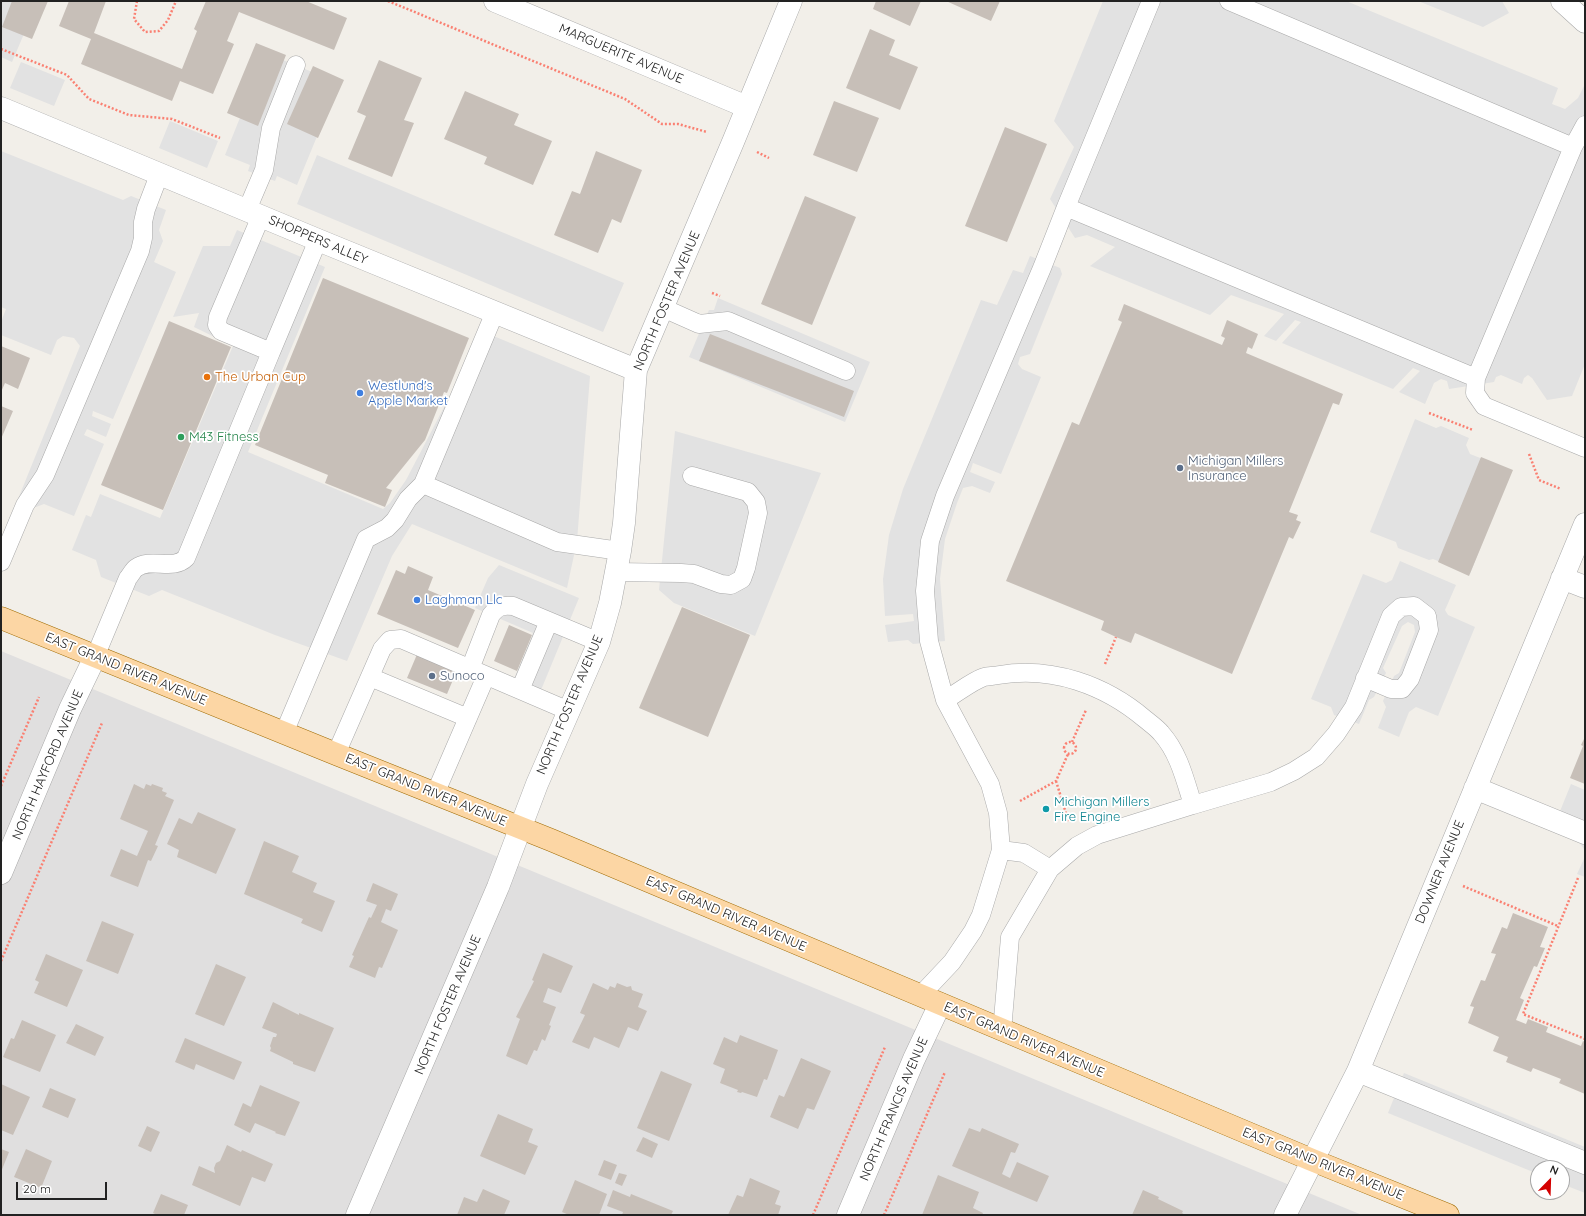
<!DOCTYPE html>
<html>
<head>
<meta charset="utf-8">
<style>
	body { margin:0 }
	#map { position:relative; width:1586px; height:1216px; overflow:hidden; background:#f2efe9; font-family:Quicksand,sans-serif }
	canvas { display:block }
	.frame { position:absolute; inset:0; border:2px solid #222; pointer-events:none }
	.north { position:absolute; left:1530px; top:1160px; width:40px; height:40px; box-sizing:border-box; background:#fff; border:1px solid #a7a7a7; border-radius:50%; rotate:23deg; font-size:11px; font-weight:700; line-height:16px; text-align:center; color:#222 }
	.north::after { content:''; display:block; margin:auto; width:14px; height:18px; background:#d40000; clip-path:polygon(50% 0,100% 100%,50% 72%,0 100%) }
	.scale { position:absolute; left:16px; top:1182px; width:91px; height:18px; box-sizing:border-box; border:2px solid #222; border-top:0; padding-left:5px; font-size:12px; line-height:14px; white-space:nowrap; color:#222; -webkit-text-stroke:3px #fff; paint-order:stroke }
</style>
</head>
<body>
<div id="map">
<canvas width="1586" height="1216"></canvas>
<div class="frame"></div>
<div class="north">N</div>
<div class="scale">20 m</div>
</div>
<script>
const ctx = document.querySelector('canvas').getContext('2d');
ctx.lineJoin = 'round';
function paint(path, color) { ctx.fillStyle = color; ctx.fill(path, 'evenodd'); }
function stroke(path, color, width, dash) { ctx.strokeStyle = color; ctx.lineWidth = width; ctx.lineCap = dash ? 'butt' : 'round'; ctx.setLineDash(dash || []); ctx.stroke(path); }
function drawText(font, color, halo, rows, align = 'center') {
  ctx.font = font + ' Quicksand,sans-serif'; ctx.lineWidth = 3.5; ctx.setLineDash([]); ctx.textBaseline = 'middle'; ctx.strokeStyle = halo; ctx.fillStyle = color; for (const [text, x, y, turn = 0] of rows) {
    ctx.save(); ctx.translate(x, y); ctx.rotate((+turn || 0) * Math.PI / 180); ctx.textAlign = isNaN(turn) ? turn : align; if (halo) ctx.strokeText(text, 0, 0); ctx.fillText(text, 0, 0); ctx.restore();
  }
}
paint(new Path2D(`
	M 1,651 L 1362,1215 L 1,1215 Z`), '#e0dfdf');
paint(new Path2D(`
	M 1,1 L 38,1 L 12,62 L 1,57 Z
	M 1103,1 L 1346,1 L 1558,88 L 1552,104 L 1565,109 L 1578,98 L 1585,84 L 1585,364 L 1572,396 L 1547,400 L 1532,378 L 1528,375 L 1524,378 L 1522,384 L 1501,375 L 1496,377 L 1494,382 L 1449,389 L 1447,381 L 1441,379 L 1434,383 L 1425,404 L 1399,392 L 1420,371 L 1413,368 L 1393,389 L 1282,343 L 1301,322 L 1295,320 L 1276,341 L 1264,336 L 1284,314 L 1231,295 L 1210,315 L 1090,266 L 1115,247 L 1087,235 L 1075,238 L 1050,199 L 1074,147 L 1054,121 Z
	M 1418,1 L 1502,1 L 1509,13 L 1483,27 Z
	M 266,53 L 339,83 L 297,185 L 277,176 L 275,181 L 248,171 L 250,165 L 225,155 Z
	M 21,62 L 65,80 L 54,106 L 10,88 Z
	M 170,121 L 218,141 L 207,168 L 159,148 Z
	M 1,151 L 123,200 L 131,196 L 166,210 L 159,230 L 163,241 L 154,262 L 176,272 L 113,419 L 93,411 L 92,416 L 111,424 L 106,437 L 87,429 L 84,435 L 104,444 L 74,516 L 44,504 L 36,507 L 18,499 L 80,346 L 74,338 L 63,336 L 57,340 L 51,355 L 1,335 L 1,322 L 6,309 L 1,307 Z
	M 317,155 L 624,283 L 603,332 L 297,204 Z
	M 237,230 L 325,267 L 248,452 L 383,509 L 390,503 L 406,480 L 466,365 L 479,330 L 590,376 L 577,541 L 567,588 L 412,524 L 392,556 L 347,661 L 275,635 L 162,590 L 149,596 L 101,577 L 96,560 L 72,550 L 86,515 L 91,517 L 100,494 L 160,518 L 233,346 L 194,327 L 199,313 L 173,317 L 203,246 L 230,246 Z
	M 1030,256 L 1060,268 L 1062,274 L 1030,354 L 1020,357 L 1018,364 L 1022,369 L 1041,377 L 1001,474 L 973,463 L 970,472 L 995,482 L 990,493 L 972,486 L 963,488 L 957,503 L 945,539 L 940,579 L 945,641 L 913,644 L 908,640 L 888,642 L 885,625 L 914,621 L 913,614 L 885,616 L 883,579 L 889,535 L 903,489 L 981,300 L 997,305 L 1013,270 L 1023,273 Z
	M 718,298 L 870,362 L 845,422 L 689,357 L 709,310 L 714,310 Z
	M 1415,419 L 1436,428 L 1441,426 L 1469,438 L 1466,445 L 1470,454 L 1511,470 L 1470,574 L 1433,559 L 1429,560 L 1398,548 L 1396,542 L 1370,532 Z
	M 675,431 L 821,473 L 755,636 L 674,603 L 659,590 Z
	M 1400,561 L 1456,585 L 1445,610 L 1448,615 L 1475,627 L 1438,716 L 1416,707 L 1409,712 L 1399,737 L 1378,728 L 1386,707 L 1383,701 L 1394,676 L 1399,673 L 1415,632 L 1414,625 L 1408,622 L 1402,626 L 1383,668 L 1386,673 L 1374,697 L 1369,700 L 1359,724 L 1334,715 L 1331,707 L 1311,699 L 1363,574 L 1386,583 L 1392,580 Z
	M 499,565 L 579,598 L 541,690 L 514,679 L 533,633 L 475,608 L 488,578 Z
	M 1571,784 L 1585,790 L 1585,877 L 1577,874 L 1584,859 L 1584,849 L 1579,842 L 1552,831 Z
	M 1404,1073 L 1585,1147 L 1585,1193 L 1562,1184 L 1562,1168 L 1538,1168 L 1538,1174 L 1388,1113 Z`), '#e2e2e2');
paint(new Path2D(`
	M 12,1 L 48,1 L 32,39 L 2,27 Z
	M 69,1 L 106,1 L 94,33 L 182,69 L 197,31 L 194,29 L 206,1 L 306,1 L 347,18 L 334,50 L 239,12 L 227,41 L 234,44 L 213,94 L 180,81 L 172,101 L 81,64 L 91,39 L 59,26 Z
	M 876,1 L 921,1 L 910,26 L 873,9 Z
	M 946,1 L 1000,1 L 991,21 Z
	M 870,29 L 895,40 L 889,55 L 918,67 L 900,110 L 846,88 Z
	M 256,43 L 286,55 L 258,126 L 227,113 Z
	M 379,60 L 422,78 L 404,120 L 414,123 L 392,177 L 348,159 L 366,116 L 357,112 Z
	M 313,66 L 344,80 L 318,138 L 287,124 Z
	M 465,91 L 519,114 L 514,125 L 552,141 L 533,185 L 484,164 L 487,157 L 444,139 Z
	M 834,101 L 879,118 L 857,172 L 813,155 Z
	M 1005,127 L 1047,144 L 1007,242 L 965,226 Z
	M 596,151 L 642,170 L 621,223 L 612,219 L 598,253 L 554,235 L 572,191 L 580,194 Z
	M 805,196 L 856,217 L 812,325 L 761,304 Z
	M 323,278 L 469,338 L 447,393 L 444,392 L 425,440 L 386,488 L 392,490 L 385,507 L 325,483 L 328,475 L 255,445 Z
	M 1124,304 L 1222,345 L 1225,338 L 1221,336 L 1227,320 L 1258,334 L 1252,349 L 1248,347 L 1246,353 L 1343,394 L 1339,405 L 1333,403 L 1289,512 L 1298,515 L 1296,520 L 1301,522 L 1293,539 L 1289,537 L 1232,674 L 1135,633 L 1131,643 L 1116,637 L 1101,630 L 1104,621 L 1006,581 L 1072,422 L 1079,425 L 1122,322 L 1118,320 Z
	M 169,321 L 231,347 L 163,510 L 101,485 Z
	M 710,334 L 854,391 L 844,417 L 699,361 Z
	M 1,346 L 30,358 L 18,389 L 5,383 L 1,392 Z
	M 1,406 L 13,411 L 1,439 Z
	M 1481,457 L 1513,470 L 1469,576 L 1438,562 Z
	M 408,566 L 433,577 L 428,590 L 475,610 L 458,648 L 377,614 L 396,570 L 405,574 Z
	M 682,607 L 750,635 L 708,737 L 639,708 Z
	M 509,625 L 532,635 L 517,671 L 494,661 Z
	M 418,652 L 458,668 L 447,694 L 407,678 Z
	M 1585,737 L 1585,784 L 1570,778 L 1583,746 L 1581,745 Z
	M 134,784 L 144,789 L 146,784 L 151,786 L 152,784 L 163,788 L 162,791 L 167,793 L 165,796 L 174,800 L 155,845 L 158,846 L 151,861 L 148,860 L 138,887 L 110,876 L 121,849 L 137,856 L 148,831 L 120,819 Z
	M 198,812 L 236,829 L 216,874 L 177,857 L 179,850 L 167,844 L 179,818 L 192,824 Z
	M 264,841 L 299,856 L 292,872 L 317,883 L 313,892 L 335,901 L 322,932 L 301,923 L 303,919 L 244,894 Z
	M 373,883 L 398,894 L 391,911 L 386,909 L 381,922 L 398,930 L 382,968 L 379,967 L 375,978 L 349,967 L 354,956 L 352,955 L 369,917 L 371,918 L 377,905 L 366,901 Z
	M 1513,913 L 1548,927 L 1540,947 L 1545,948 L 1537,967 L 1534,966 L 1520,998 L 1524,1000 L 1516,1020 L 1526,1024 L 1528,1019 L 1548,1027 L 1546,1032 L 1581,1046 L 1583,1041 L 1585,1042 L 1585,1094 L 1559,1083 L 1561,1079 L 1533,1068 L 1531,1072 L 1506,1062 L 1508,1057 L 1493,1051 L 1499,1037 L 1468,1023 L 1474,1007 L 1470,1006 L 1481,980 L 1485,981 L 1496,954 L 1491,953 L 1502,927 L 1507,929 Z
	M 102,921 L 134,934 L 118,974 L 86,961 Z
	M 543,953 L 573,966 L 561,993 L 548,988 L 543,1002 L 556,1007 L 549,1025 L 551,1026 L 545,1041 L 542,1039 L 537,1051 L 534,1050 L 527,1065 L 506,1056 L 520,1019 L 516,1017 L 534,981 L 532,980 Z
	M 46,954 L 83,970 L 67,1007 L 34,993 L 39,982 L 35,980 Z
	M 216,964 L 246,977 L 224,1026 L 195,1014 Z
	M 593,983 L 608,990 L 610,986 L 615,988 L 617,983 L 627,987 L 631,986 L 632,990 L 643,994 L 638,1007 L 647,1011 L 638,1031 L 628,1027 L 619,1048 L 594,1037 L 589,1049 L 572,1042 L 585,1015 L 580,1013 Z
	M 273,1002 L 299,1015 L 299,1013 L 334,1028 L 315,1072 L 293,1064 L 293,1062 L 270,1051 L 271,1048 L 270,1046 L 273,1037 L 276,1037 L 277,1034 L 262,1028 Z
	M 22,1020 L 56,1035 L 40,1072 L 3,1057 L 11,1038 L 14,1039 Z
	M 76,1024 L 104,1037 L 95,1056 L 66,1043 Z
	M 740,1035 L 778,1050 L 767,1080 L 764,1079 L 757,1097 L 742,1092 L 741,1093 L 737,1092 L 738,1090 L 720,1083 L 725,1069 L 713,1064 L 724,1037 L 737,1043 Z
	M 185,1038 L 242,1062 L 234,1080 L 196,1064 L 194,1070 L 175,1062 Z
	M 801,1058 L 831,1071 L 814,1110 L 807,1108 L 798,1129 L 770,1117 L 779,1095 L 784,1097 Z
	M 661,1071 L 692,1084 L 669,1141 L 637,1128 Z
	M 1,1084 L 30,1097 L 13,1135 L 1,1130 Z
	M 260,1085 L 300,1102 L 285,1136 L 275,1133 L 276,1132 L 255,1123 L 250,1133 L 234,1125 L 243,1103 L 251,1107 Z
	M 50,1088 L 76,1099 L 68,1118 L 42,1107 Z
	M 498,1114 L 533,1129 L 528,1142 L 538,1146 L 525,1175 L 480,1156 Z
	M 147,1126 L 160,1132 L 151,1152 L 138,1146 Z
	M 969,1128 L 980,1132 L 982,1128 L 1019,1144 L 1015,1153 L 1011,1152 L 1002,1174 L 1010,1178 L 1017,1162 L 1049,1176 L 1037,1202 L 952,1166 Z
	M 643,1137 L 658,1144 L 652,1158 L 636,1151 Z
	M 227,1145 L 241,1152 L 242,1150 L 273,1164 L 265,1182 L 252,1177 L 240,1206 L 192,1185 L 199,1166 L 215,1173 L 214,1168 L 216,1163 L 220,1161 Z
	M 1,1149 L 9,1152 L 1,1172 Z
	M 26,1149 L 52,1161 L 41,1188 L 14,1177 Z
	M 604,1160 L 617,1165 L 611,1180 L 598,1175 Z
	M 619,1173 L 627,1175 L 622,1186 L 615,1183 Z
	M 938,1175 L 979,1192 L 973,1208 L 983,1213 L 982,1215 L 922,1215 Z
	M 750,1178 L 780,1191 L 775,1204 L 781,1206 L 778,1215 L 728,1215 L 737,1195 L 743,1197 Z
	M 575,1180 L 607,1194 L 599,1215 L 569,1215 L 562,1212 Z
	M 483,1189 L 510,1201 L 504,1215 L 457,1215 L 464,1197 L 477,1202 Z
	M 613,1190 L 630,1197 L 631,1194 L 673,1211 L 671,1215 L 622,1215 L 623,1212 L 607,1206 Z
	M 1143,1190 L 1159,1197 L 1158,1199 L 1183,1211 L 1182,1213 L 1185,1215 L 1132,1215 Z
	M 161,1194 L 188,1205 L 184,1215 L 157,1215 L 153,1213 Z`), '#c7bfb8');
const service = new Path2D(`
	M 1151,1 L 1066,207 L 1476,378
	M 1229,1 L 1573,147
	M 1585,125 L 1573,147 L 1476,378 L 1475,393 L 1484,406 L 1585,448
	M 247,210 L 264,170 L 271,128 L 296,65
	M 261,216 L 218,317 L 217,325 L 221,331 L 271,352 L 318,240
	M 663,308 L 699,324 L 728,321 L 846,371
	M 495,312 L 423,484 L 557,542 L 620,551
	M 1,562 L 25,505 L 45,475 L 140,251 L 143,238 L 143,222 L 146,209 L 159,175
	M 616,572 L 681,573 L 694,574 L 721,584 L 731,585 L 742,579 L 746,568 L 758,513 L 756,502 L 748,492 L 692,476
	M 95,657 L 128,578 C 131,575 133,570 136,568 C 151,557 173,571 186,558 L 271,352
	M 470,669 L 491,615 C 498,606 502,605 513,606 L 599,642
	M 370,677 L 468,718
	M 520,690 L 549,621
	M 945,700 L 929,641 L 925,591 L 930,541 L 945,496 L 1042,268 L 1066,207
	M 284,733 L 366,539 L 387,528 L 395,520 L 408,499 L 423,484
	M 336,754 L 382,649 L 390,640 L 401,639 L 569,711
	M 435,794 L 486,676
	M 1193,805 L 1271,782 L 1294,771 L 1316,757 L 1336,734 L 1354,707 L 1391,616 L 1401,607 L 1414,606 L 1427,616 L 1429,630 L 1410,679 L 1402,689 L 1391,689 L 1365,678
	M 1001,850 L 1024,853 L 1050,869
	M 920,996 L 952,962 L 973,931 L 981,915 L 1001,850 L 998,813 L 990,784 L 945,700 C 956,694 972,681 984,677 C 989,676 994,676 999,675 C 1052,666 1105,685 1145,719 C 1151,724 1157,728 1161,733 C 1179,753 1185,780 1193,805 L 1097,835 L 1077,846 L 1050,869 L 1010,937 L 1002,1031`);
const minor = new Path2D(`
	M 495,1 L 747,107
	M 1562,1 L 1585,22
	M 1,108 L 318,240 L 636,370
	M 1562,578 L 1585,587
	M 1475,788 L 1585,833
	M 1,873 L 70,709 L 95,657
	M 1358,1071 L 1585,1163
	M 357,1215 L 498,887 L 537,784 L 599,642 L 610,603 L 620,551 L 624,523 L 636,370 L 733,142 L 791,1
	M 848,1215 L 914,1059 L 940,1004
	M 1285,1215 L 1358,1071 L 1585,524`);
const primary = new Path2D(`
	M 1,618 L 336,754 L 551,840 L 1312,1160 L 1448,1215`);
stroke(service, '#a9a9a9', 19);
stroke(minor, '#a9a9a9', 23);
stroke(primary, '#a06b00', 23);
stroke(new Path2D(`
	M 137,1 L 134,19 L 145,32 L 159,31 L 168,20 L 176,1
	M 388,1 L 625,99 L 662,124 L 678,124 L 707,132
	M 1,49 L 67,75 L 89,99 L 129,115 L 172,119 L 220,138
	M 757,152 L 769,158
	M 712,293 L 720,296
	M 1429,413 L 1473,430
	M 1529,454 L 1539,480 L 1561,489
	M 1105,664 L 1116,637
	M 1072,742 L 1086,710
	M1064 748a6 6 0 1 1 12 0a6 6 0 1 1-12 0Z
	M 1056,781 L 1069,823
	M 1,786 L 39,697
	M 1020,801 L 1056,781 L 1068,754
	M 1578,878 L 1523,1014 L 1585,1039
	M 1463,886 L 1558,926
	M 1,961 L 102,723
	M 813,1215 L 885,1047
	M 884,1215 L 945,1072`), '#fa8072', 2.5, [2, 2]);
stroke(service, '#fff', 18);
stroke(minor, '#fff', 22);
stroke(primary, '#fcd6a4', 22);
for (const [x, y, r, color] of [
	[207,377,4,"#e8710a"],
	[360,393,4,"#3f7fe0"],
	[181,437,4,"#2e9e5b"],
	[1180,468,4,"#5c6f8a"],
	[417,600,4,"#3f7fe0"],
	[432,676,4,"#5c6f8a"],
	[1046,809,4,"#0f9aa8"]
]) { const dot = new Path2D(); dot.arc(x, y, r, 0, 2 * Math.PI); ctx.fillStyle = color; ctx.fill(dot); stroke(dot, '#fff', 1.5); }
drawText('13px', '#222', '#fff', [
	["MARGUERITE AVENUE",621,54,23],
	["SHOPPERS ALLEY",318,240,23],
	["NORTH FOSTER AVENUE",667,301,-67],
	["EAST GRAND RIVER AVENUE",126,669,22],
	["NORTH FOSTER AVENUE",570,705,-67],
	["NORTH HAYFORD AVENUE",48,765,-67],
	["EAST GRAND RIVER AVENUE",426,790,22],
	["DOWNER AVENUE",1440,872,-68],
	["EAST GRAND RIVER AVENUE",726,914,23],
	["NORTH FOSTER AVENUE",448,1005,-67],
	["EAST GRAND RIVER AVENUE",1024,1040,23],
	["NORTH FRANCIS AVENUE",894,1109,-67],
	["EAST GRAND RIVER AVENUE",1323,1164,22]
]);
drawText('13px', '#c56008', '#fff', [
	["The Urban Cup",215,377]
], 'left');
drawText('13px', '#366cbe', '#fff', [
	["Westlund's",368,386],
	["Apple Market",368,401],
	["Laghman Llc",425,600]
], 'left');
drawText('13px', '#27864d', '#fff', [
	["M43 Fitness",189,437]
], 'left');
drawText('13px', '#4e5e75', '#fff', [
	["Michigan Millers",1188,461],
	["Insurance",1188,476],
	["Sunoco",440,676]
], 'left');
drawText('13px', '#0d838f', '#fff', [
	["Michigan Millers",1054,802],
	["Fire Engine",1054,817]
], 'left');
</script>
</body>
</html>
